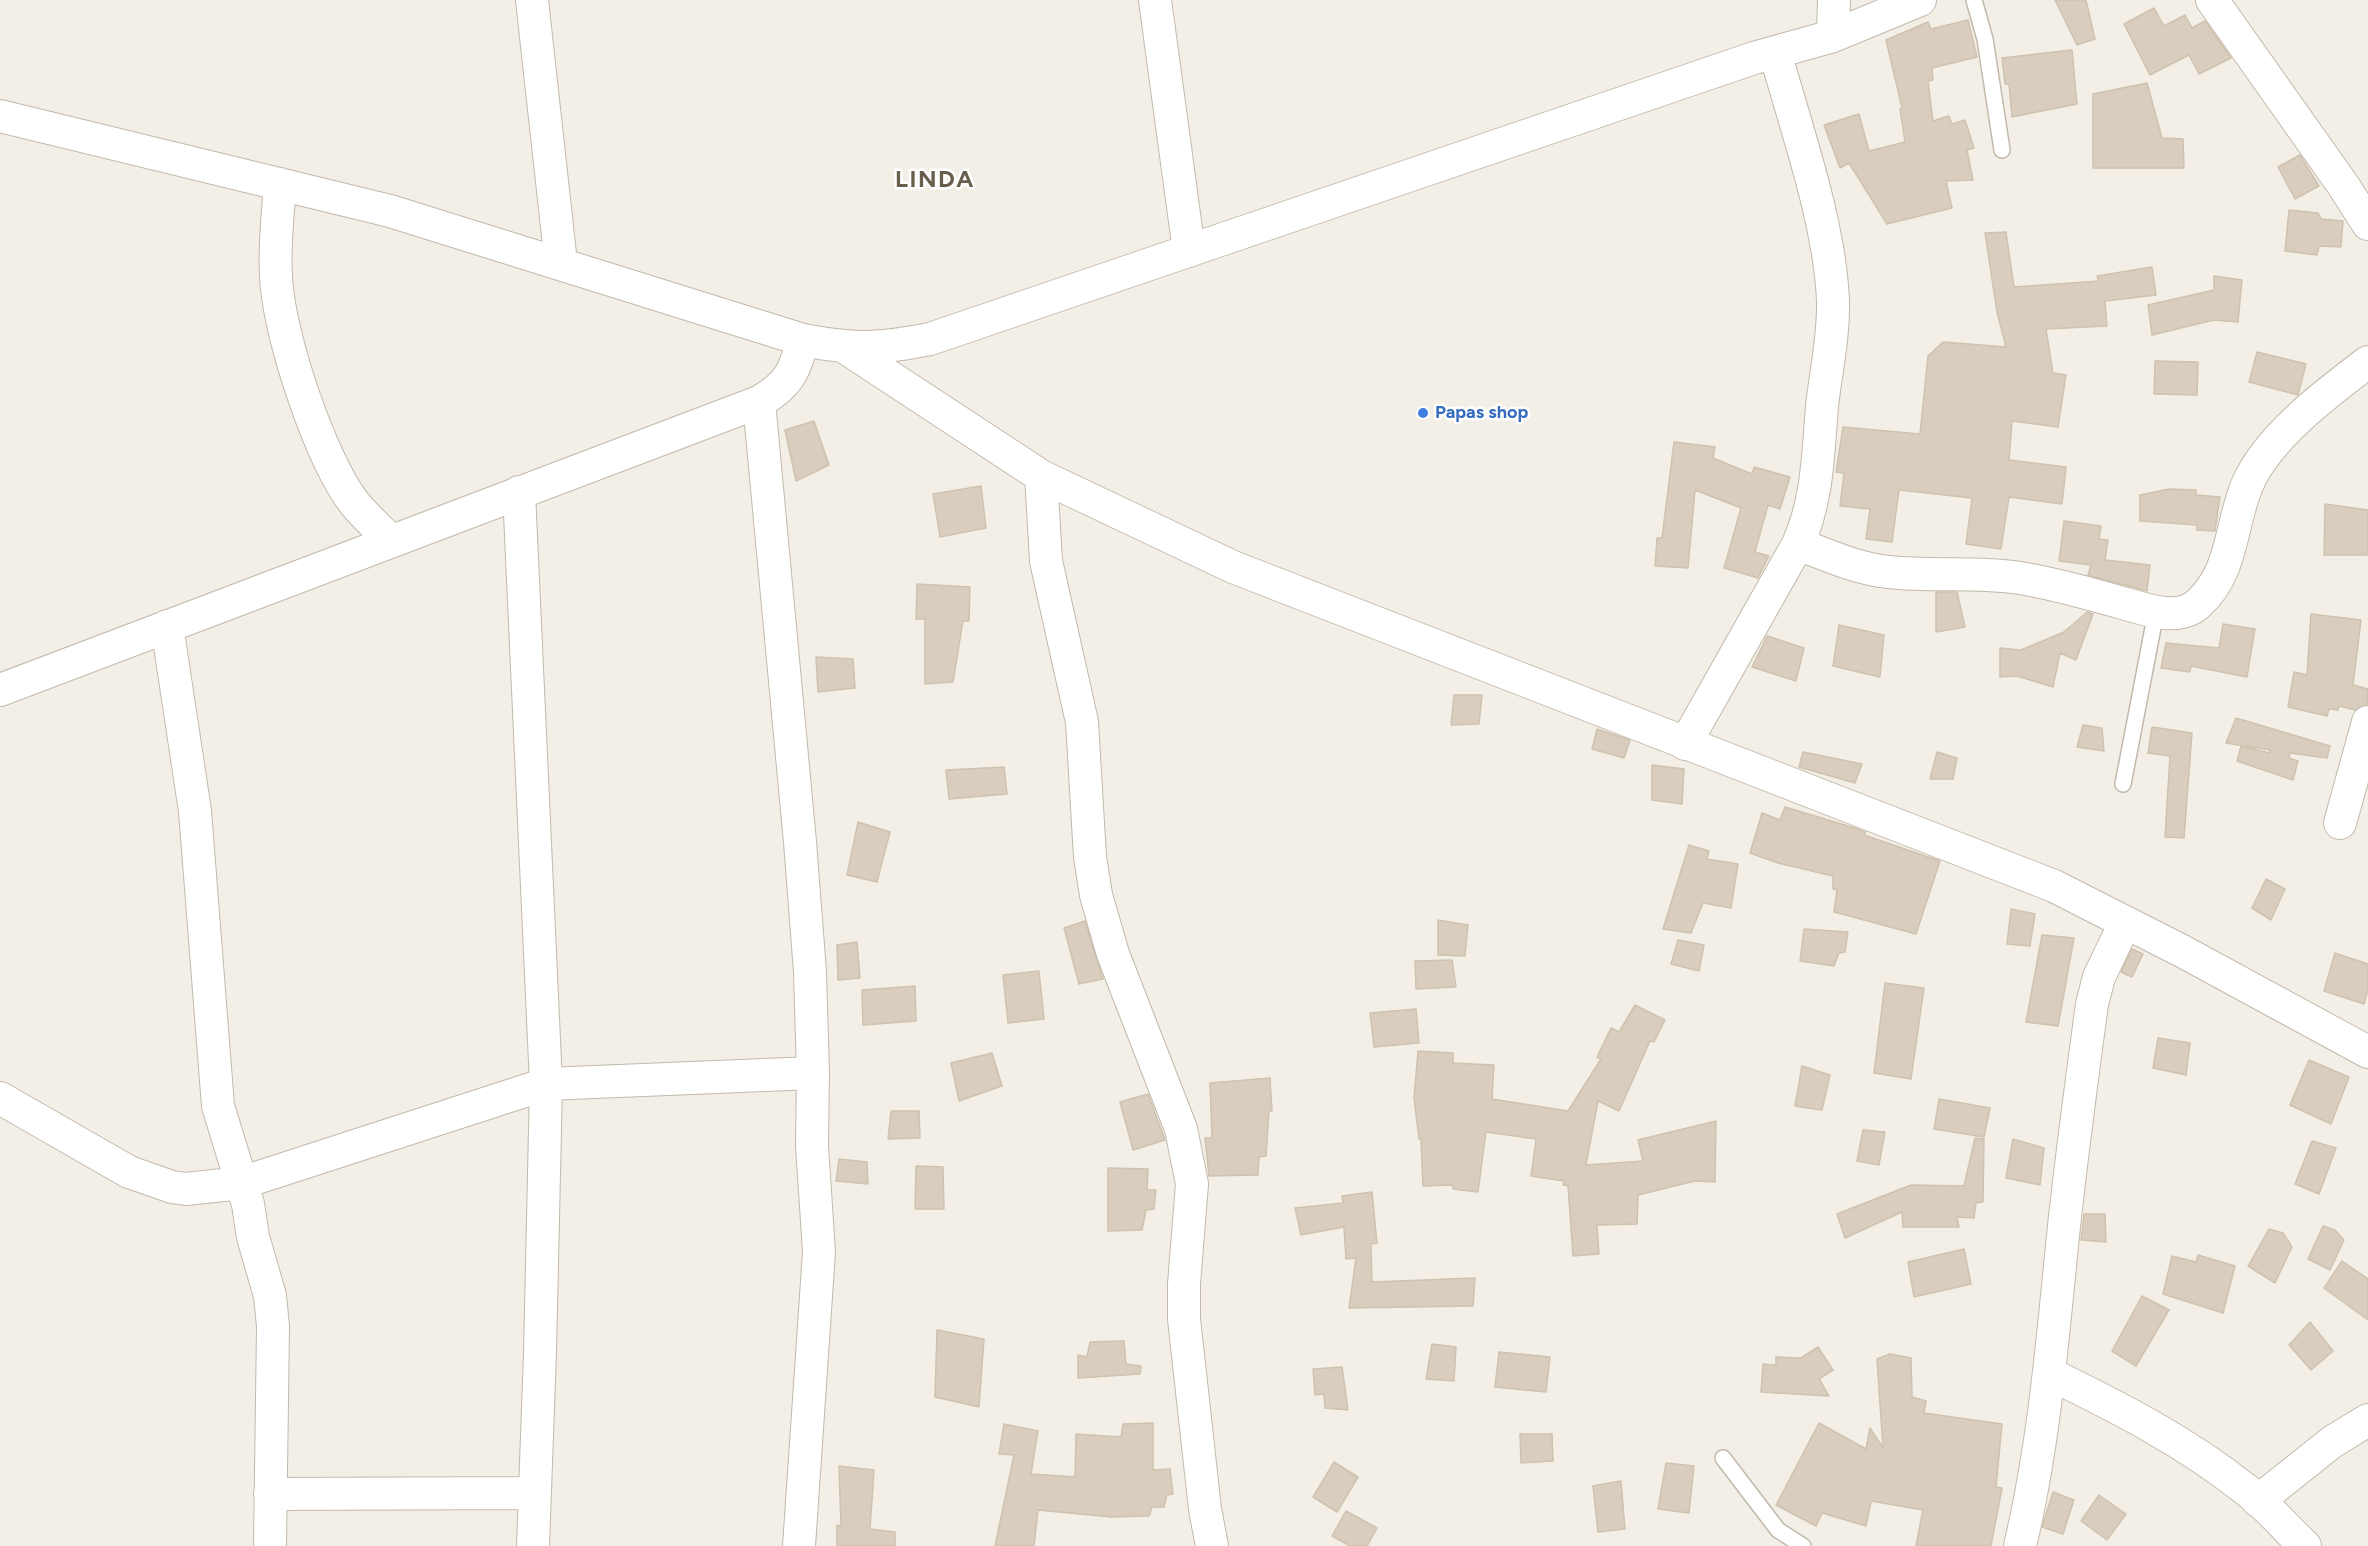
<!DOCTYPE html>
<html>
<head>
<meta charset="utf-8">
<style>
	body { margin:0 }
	canvas { display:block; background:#f3efe6 }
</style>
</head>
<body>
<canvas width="2368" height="1546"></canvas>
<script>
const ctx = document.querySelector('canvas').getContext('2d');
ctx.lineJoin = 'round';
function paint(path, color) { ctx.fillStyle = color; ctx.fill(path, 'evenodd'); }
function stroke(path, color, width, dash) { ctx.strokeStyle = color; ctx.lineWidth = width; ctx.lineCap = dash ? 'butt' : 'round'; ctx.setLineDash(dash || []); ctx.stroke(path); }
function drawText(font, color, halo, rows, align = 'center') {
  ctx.font = font + ' Figtree,sans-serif'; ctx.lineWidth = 5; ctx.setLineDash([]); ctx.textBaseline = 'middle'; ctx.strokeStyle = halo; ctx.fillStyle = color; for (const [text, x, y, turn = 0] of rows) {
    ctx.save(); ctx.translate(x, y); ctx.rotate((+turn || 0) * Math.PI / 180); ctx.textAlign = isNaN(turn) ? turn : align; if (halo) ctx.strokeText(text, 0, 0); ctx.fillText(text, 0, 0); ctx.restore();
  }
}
const building = new Path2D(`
	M 2055,0 L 2086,0 L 2095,39 L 2077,45 Z
	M 2154,8 L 2164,26 L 2185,15 L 2192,28 L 2205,21 L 2231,58 L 2199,74 L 2189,55 L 2150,75 L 2124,24 Z
	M 1968,20 L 1977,57 L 1932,68 L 1933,80 L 1928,81 L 1933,121 L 1949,116 L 1952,124 L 1965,120 L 1974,148 L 1967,150 L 1973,180 L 1946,181 L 1952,208 L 1887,224 L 1849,163 L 1840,168 L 1824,125 L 1859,114 L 1869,151 L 1905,142 L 1900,109 L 1902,108 L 1886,40 L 1928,22 L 1931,29 Z
	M 2072,50 L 2077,104 L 2012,117 L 2009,84 L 2005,84 L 2002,58 Z
	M 2147,83 L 2162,138 L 2183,139 L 2184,168 L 2093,168 L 2093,94 Z
	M 2300,155 L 2319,186 L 2295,199 L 2278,167 Z
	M 2289,210 L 2318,213 L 2321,219 L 2343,221 L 2341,247 L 2319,246 L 2317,255 L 2285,251 Z
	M 2006,232 L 2014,287 L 2099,281 L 2097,276 L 2152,267 L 2156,295 L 2105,301 L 2107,326 L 2046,329 L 2053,373 L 2066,375 L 2058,427 L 2012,421 L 2009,460 L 2066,467 L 2062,504 L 2009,497 L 2001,549 L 1966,544 L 1972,498 L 1899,490 L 1892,542 L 1866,539 L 1870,509 L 1840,506 L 1844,473 L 1836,472 L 1843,427 L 1920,434 L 1928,356 L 1943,342 L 2006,347 L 1997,312 L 1985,233 Z
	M 2214,276 L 2242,280 L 2238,322 L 2214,320 L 2152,335 L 2148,305 L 2214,290 Z
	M 2257,352 L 2306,364 L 2298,395 L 2249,382 Z
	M 2155,361 L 2198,362 L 2197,395 L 2154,394 Z
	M 814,421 L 829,465 L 796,481 L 785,430 Z
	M 1674,442 L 1715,447 L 1713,458 L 1752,474 L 1754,467 L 1790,477 L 1780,509 L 1768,505 L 1755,552 L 1769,556 L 1758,578 L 1724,568 L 1741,508 L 1695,490 L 1688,568 L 1655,566 L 1657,538 L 1662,538 Z
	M 981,486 L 986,528 L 940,537 L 933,494 Z
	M 2169,489 L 2196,490 L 2196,495 L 2220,497 L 2215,531 L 2197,530 L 2197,525 L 2140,521 L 2140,495 Z
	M 2325,504 L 2368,510 L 2368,555 L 2324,555 Z
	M 2064,521 L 2101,526 L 2099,539 L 2108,540 L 2105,560 L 2150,565 L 2147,591 L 2088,575 L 2091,565 L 2059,561 Z
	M 917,584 L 970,587 L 969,621 L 963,621 L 953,682 L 925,684 L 925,619 L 916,619 Z
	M 1936,592 L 1957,592 L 1965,627 L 1936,632 Z
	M 2087,612 L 2093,614 L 2076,660 L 2060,653 L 2053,687 L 2017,676 L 2000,677 L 2000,648 L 2021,650 L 2064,632 Z
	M 2311,614 L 2361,620 L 2353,685 L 2368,689 L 2367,705 L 2355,710 L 2339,706 L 2338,710 L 2329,709 L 2327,716 L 2288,707 L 2294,672 L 2307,675 Z
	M 2223,624 L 2255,629 L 2247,677 L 2191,666 L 2190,672 L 2161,668 L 2166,643 L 2219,648 Z
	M 1839,625 L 1884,635 L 1880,677 L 1833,666 Z
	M 1767,636 L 1804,648 L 1796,681 L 1752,667 Z
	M 816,657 L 853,659 L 855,688 L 818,692 Z
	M 1454,695 L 1482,695 L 1479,724 L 1451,725 Z
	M 2236,718 L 2330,746 L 2327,758 L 2290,753 L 2289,758 L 2298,761 L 2293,780 L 2237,761 L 2241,746 L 2269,753 L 2270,750 L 2226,743 Z
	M 2083,725 L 2102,728 L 2104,751 L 2077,747 Z
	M 2152,727 L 2192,733 L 2184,838 L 2165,837 L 2170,756 L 2148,753 Z
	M 1597,729 L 1630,740 L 1624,758 L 1592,749 Z
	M 1803,752 L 1862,764 L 1855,783 L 1799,767 Z
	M 1937,752 L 1957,758 L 1953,779 L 1930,779 Z
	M 1652,765 L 1684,769 L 1682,804 L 1652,800 Z
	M 1004,767 L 1007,794 L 949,799 L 946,770 Z
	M 1785,807 L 1855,828 L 1865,832 L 1864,835 L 1940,861 L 1916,934 L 1834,912 L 1837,890 L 1833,889 L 1833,876 L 1778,863 L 1750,853 L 1762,813 L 1780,820 Z
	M 858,822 L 890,832 L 877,882 L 847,875 Z
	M 1689,845 L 1709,851 L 1707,859 L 1738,864 L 1731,908 L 1703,903 L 1691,933 L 1663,929 Z
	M 2266,879 L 2285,889 L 2271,920 L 2252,908 Z
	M 2011,909 L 2035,914 L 2030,946 L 2007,944 Z
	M 1438,920 L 1468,925 L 1465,956 L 1438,955 Z
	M 1085,921 L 1103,979 L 1079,984 L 1064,928 Z
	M 1804,929 L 1848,932 L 1845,952 L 1839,953 L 1834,966 L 1800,961 Z
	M 2042,935 L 2074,938 L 2058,1026 L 2026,1022 Z
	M 1678,940 L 1704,945 L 1699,971 L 1671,964 Z
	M 857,942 L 860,978 L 838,980 L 837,945 Z
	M 2132,949 L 2143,954 L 2132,977 L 2121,972 Z
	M 2335,953 L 2368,964 L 2368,990 L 2364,1004 L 2324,991 Z
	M 1452,960 L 1456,987 L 1416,989 L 1415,961 Z
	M 1039,971 L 1044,1019 L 1008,1023 L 1003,975 Z
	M 1885,983 L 1924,988 L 1911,1079 L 1874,1073 Z
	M 915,986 L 916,1021 L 863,1025 L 862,990 Z
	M 1635,1005 L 1665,1020 L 1654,1042 L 1650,1041 L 1619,1111 L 1598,1101 L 1586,1165 L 1643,1161 L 1638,1140 L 1716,1121 L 1715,1182 L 1695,1181 L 1638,1195 L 1637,1224 L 1597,1225 L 1599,1254 L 1573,1256 L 1568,1186 L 1563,1185 L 1564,1181 L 1531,1176 L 1536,1139 L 1486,1132 L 1478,1192 L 1453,1189 L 1453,1185 L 1423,1186 L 1421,1139 L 1419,1139 L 1414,1098 L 1418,1051 L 1453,1053 L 1453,1063 L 1494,1065 L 1492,1099 L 1568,1111 L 1601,1059 L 1597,1057 L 1611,1028 L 1619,1032 Z
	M 1416,1009 L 1419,1043 L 1374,1047 L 1370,1013 Z
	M 2158,1038 L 2190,1043 L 2186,1075 L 2153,1068 Z
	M 992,1053 L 1002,1086 L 959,1101 L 951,1063 Z
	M 2309,1060 L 2349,1077 L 2331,1124 L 2290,1105 Z
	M 1802,1066 L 1830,1075 L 1822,1110 L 1795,1106 Z
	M 1270,1078 L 1272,1111 L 1269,1111 L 1266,1156 L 1259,1157 L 1258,1175 L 1209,1176 L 1205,1138 L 1212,1138 L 1210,1083 Z
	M 1148,1094 L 1165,1140 L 1133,1150 L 1120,1102 Z
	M 1939,1099 L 1990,1108 L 1984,1137 L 1934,1129 Z
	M 891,1111 L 919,1111 L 920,1138 L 888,1139 Z
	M 1863,1130 L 1885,1132 L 1879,1165 L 1857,1161 Z
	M 1975,1138 L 1984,1139 L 1983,1202 L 1976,1203 L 1974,1218 L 1957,1217 L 1959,1227 L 1903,1227 L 1902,1212 L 1845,1238 L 1837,1214 L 1911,1185 L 1964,1186 Z
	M 2013,1139 L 2044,1148 L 2040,1185 L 2006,1178 Z
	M 2312,1141 L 2336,1148 L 2319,1194 L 2295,1184 Z
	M 839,1159 L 867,1162 L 868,1184 L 836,1181 Z
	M 916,1166 L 943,1167 L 944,1209 L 915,1209 Z
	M 1108,1168 L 1148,1169 L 1147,1190 L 1156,1190 L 1154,1209 L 1146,1210 L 1142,1230 L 1108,1231 Z
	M 1372,1192 L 1377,1243 L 1371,1244 L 1372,1282 L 1475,1278 L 1473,1306 L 1349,1308 L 1356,1258 L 1346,1259 L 1344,1227 L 1301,1235 L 1295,1208 L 1343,1203 L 1342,1196 Z
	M 2084,1214 L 2105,1214 L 2106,1242 L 2081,1240 Z
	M 2323,1226 L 2335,1230 L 2344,1240 L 2330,1270 L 2308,1259 Z
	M 2269,1229 L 2283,1233 L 2292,1247 L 2275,1283 L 2248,1266 Z
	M 1964,1249 L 1971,1284 L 1914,1297 L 1908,1262 Z
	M 2198,1255 L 2235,1266 L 2223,1313 L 2163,1294 L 2172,1256 L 2196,1262 Z
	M 2342,1261 L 2368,1279 L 2368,1320 L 2324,1288 Z
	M 2142,1296 L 2169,1310 L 2136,1366 L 2112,1351 Z
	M 2310,1322 L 2333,1351 L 2311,1370 L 2289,1345 Z
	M 937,1330 L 984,1339 L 979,1407 L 935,1397 Z
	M 1124,1341 L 1126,1364 L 1141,1366 L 1140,1374 L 1078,1378 L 1078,1355 L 1087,1357 L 1090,1342 Z
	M 1432,1344 L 1456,1347 L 1454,1381 L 1426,1379 Z
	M 1818,1347 L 1833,1370 L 1819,1379 L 1829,1396 L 1761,1392 L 1763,1364 L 1776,1365 L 1776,1357 L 1801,1358 Z
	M 1499,1352 L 1550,1357 L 1546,1392 L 1495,1387 Z
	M 1890,1354 L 1911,1358 L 1912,1397 L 1926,1401 L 1924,1413 L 2002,1424 L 1996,1487 L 2002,1488 L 1991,1546 L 1916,1546 L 1923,1510 L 1871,1501 L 1866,1526 L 1822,1513 L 1816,1526 L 1776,1505 L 1819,1423 L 1866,1449 L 1870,1428 L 1883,1448 L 1877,1359 Z
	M 1342,1367 L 1348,1410 L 1325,1408 L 1324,1394 L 1315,1395 L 1313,1369 Z
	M 1153,1423 L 1153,1470 L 1170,1469 L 1173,1494 L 1167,1495 L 1164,1507 L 1152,1507 L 1149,1516 L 1111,1517 L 1038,1510 L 1034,1546 L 995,1546 L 1014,1455 L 999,1454 L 1004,1424 L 1038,1431 L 1031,1474 L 1075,1477 L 1076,1434 L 1121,1437 L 1123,1424 Z
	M 1520,1434 L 1552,1434 L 1553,1461 L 1521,1463 Z
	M 1334,1462 L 1358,1477 L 1337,1512 L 1313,1497 Z
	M 1666,1463 L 1694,1466 L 1689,1513 L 1658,1509 Z
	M 839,1466 L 874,1470 L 870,1529 L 895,1532 L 895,1546 L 837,1546 L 837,1525 L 841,1526 Z
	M 1621,1481 L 1625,1529 L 1598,1532 L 1593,1486 Z
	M 2053,1492 L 2074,1500 L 2063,1534 L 2042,1527 Z
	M 2099,1495 L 2126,1514 L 2107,1540 L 2081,1521 Z
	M 1346,1511 L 1377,1528 L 1367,1546 L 1350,1546 L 1332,1536 Z`);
paint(building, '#d8cdbe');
stroke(building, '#cfc2ae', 1.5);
const service = new Path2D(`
	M 1974,0 L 1985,39 L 2002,150
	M 2123,784 L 2156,612
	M 1723,1458 L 1778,1530 L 1803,1546`);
const minor = new Path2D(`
	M 532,0 L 561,263
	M 1155,0 L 1189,251
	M 2212,0 L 2343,185 L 2368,224
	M 1833,36 L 1834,0
	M 0,116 L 390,211 L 803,340 C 854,350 879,349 930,339 L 1754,58 L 1833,36 L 1920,0
	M 280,184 C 278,214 274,245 276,276 C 278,333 320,459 355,504 C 366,517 379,529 391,541
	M 846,348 L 1041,476 L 1233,567 L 2054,886 L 2182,951 L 2368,1052
	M 759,402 L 800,842 L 810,972 L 813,1073 L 812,1146 L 819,1252 L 799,1546
	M 1041,476 L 1046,561 L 1082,722 L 1090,857 L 1096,895 L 1113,954 L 1181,1129 L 1192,1184 L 1184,1284 L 1184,1319 L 1205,1509 L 1212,1546
	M 519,492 L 546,1084 L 540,1353 L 533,1546
	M 1798,544 C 1827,555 1857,569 1889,572 C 1932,577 1977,571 2020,578 C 2056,584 2091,594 2126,604 C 2148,610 2180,622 2199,603 C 2234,571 2230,524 2248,483 C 2269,436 2327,393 2368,362
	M 167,626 L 195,811 L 218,1106 L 248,1204 L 253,1237 L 270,1296 L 273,1326 L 270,1546
	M 0,690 L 759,402 C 790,384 794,372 803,340
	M 1685,744 L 1798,544 C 1818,499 1818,454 1822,406 C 1826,371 1834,336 1833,301 C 1830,223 1796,128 1775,52
	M 2340,823 L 2368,722
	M 0,1098 L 129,1172 L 172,1187 L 186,1189 L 241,1183 L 546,1084 L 813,1073
	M 2050,1374 C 2118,1407 2186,1442 2245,1489 C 2267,1505 2285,1528 2305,1546
	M 270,1494 L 535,1493
	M 2258,1501 L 2332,1442 L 2368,1420
	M 2020,1546 C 2045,1441 2053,1333 2064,1226 C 2072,1152 2082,1078 2092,1004 L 2099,977 L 2125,923`);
stroke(service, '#c2b9ab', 18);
stroke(minor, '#c2b9ab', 34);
stroke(service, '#fff', 15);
stroke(minor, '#fff', 32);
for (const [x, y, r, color] of [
	[1423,413,6,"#3f7fe0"]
]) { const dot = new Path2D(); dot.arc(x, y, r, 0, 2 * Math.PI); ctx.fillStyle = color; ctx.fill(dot); stroke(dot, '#fff', 2); }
drawText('bold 18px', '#366cbe', '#fff', [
	["Papas shop",1435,413]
], 'left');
ctx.letterSpacing = '1.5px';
drawText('bold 24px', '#695d4c', '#fff', [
	["LINDA",935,180]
]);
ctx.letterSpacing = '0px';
</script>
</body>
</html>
